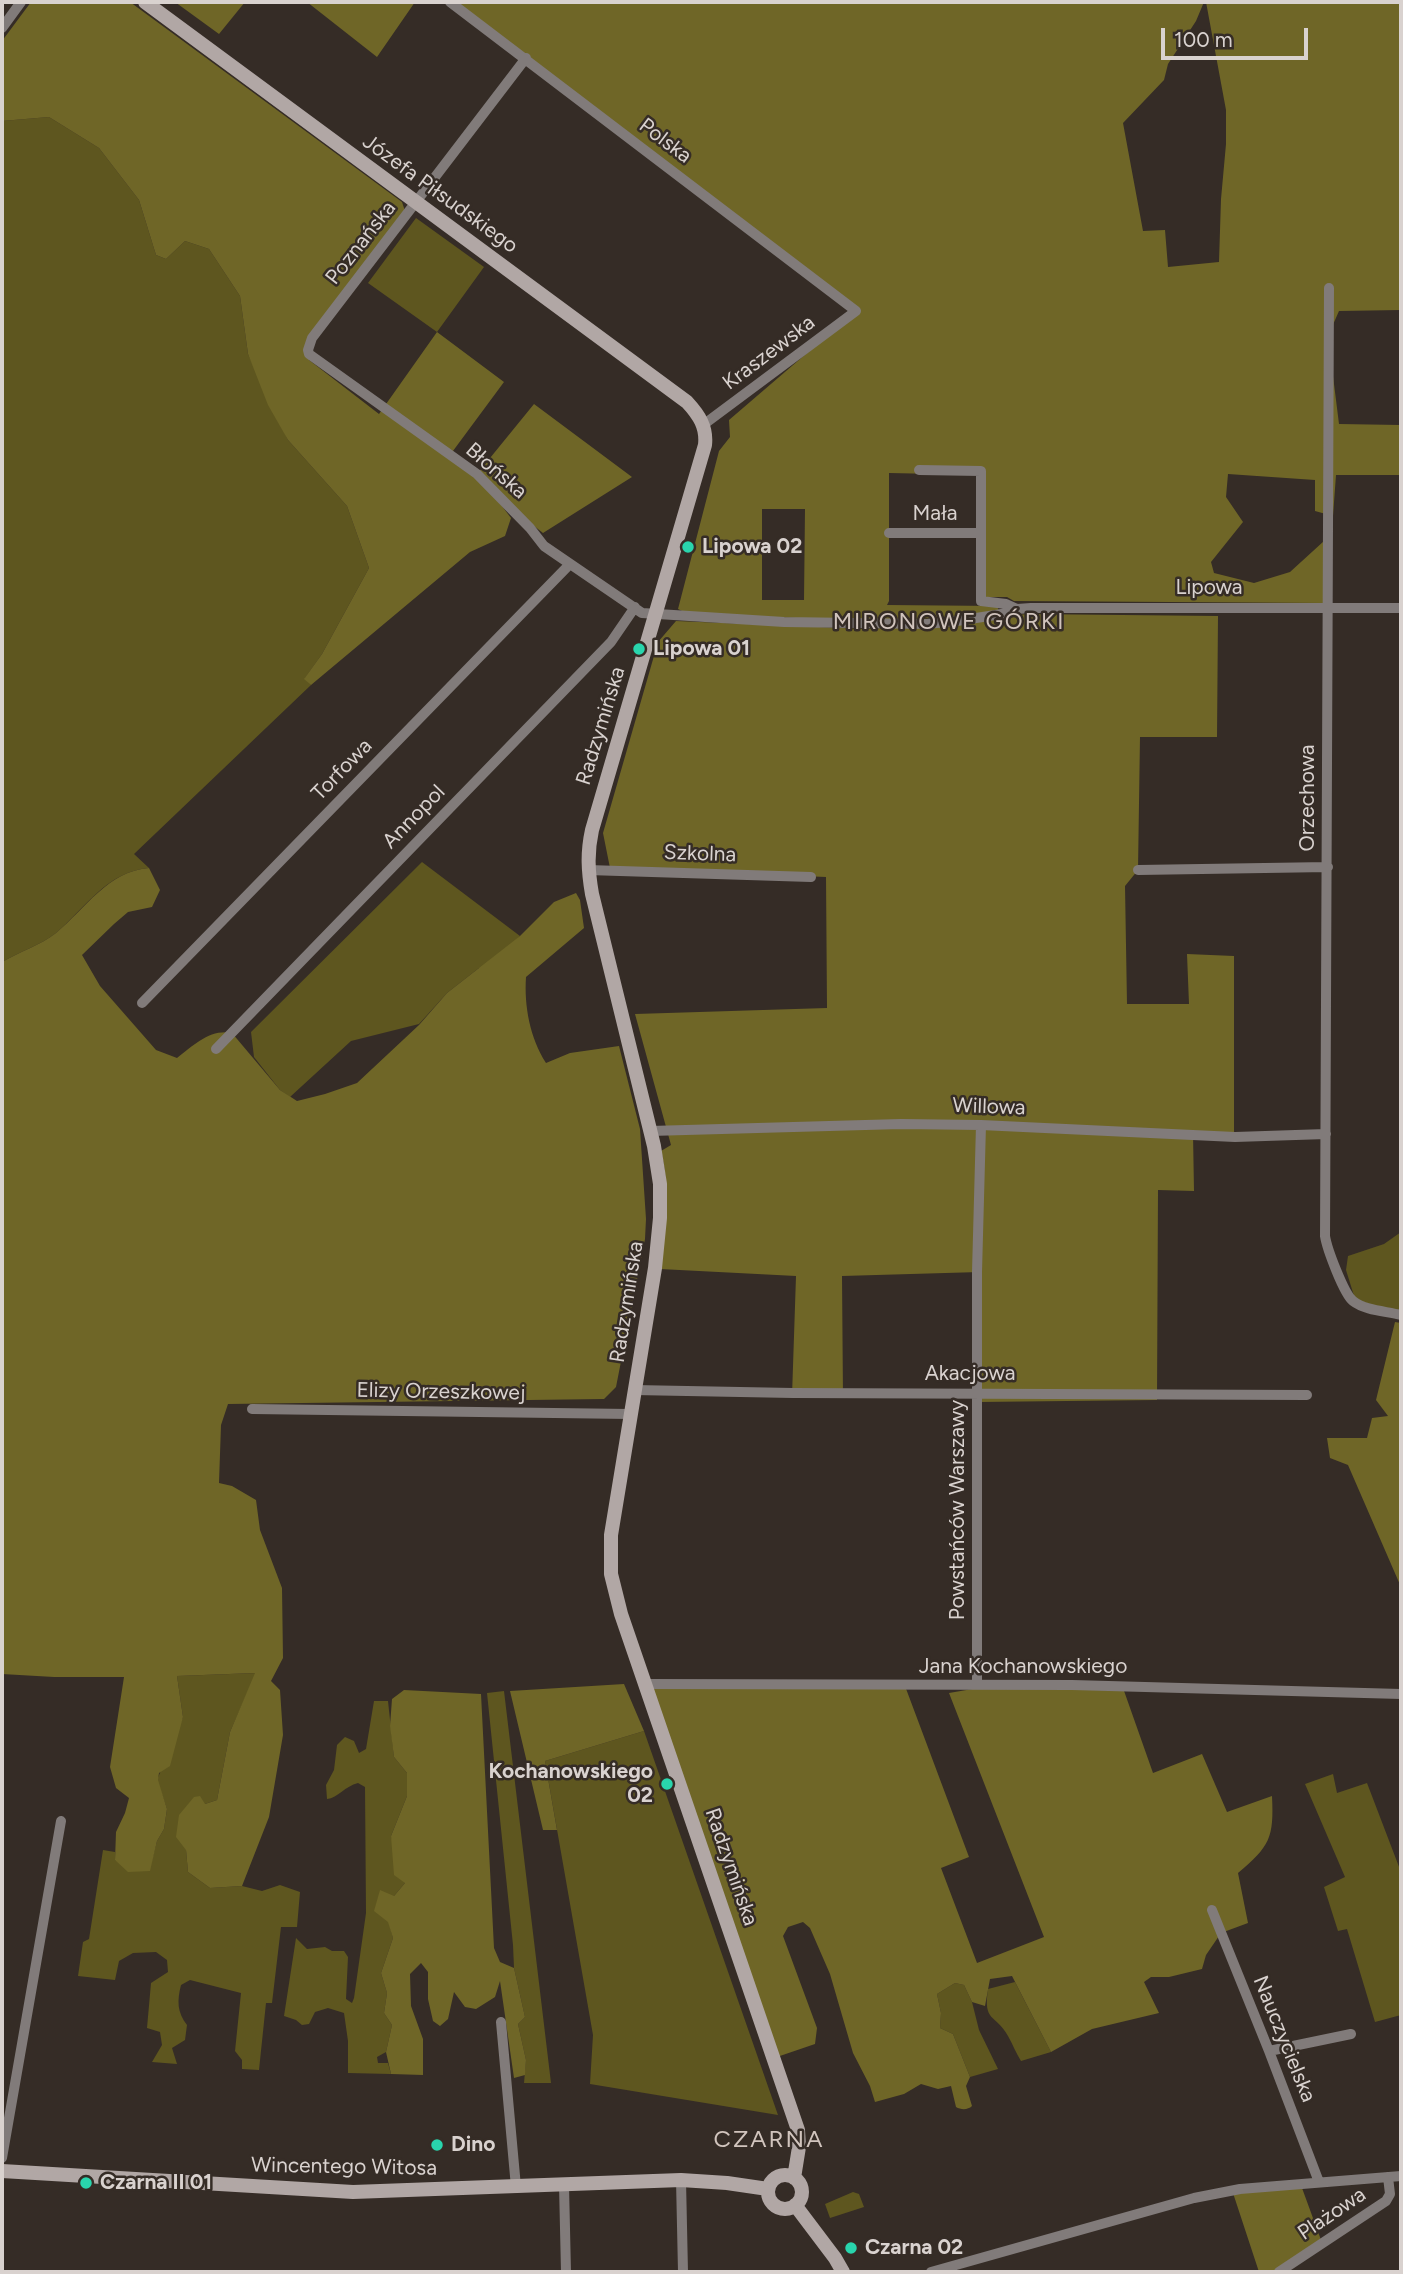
<!DOCTYPE html>
<html>
<head>
<meta charset="utf-8">
<style>
	body { margin:0 }
	#map { position:relative; width:1403px; height:2274px; overflow:hidden; background:#352c26; font-family:Figtree,sans-serif }
	canvas { display:block }
	.frame { position:absolute; inset:0; border:4px solid #d9d2cf; pointer-events:none }
	.scale { position:absolute; left:1161px; top:28px; width:147px; height:32px; box-sizing:border-box; border:4px solid #d9d2cf; border-top:0; padding-left:9px; font-size:21px; line-height:24px; white-space:nowrap; color:#d9d2cf; -webkit-text-stroke:5px #352c26; paint-order:stroke }
</style>
</head>
<body>
<div id="map">
<canvas width="1403" height="2274"></canvas>
<div class="frame"></div>
<div class="scale">100 m</div>
</div>
<script>
const ctx = document.querySelector('canvas').getContext('2d');
ctx.lineJoin = 'round';
function paint(path, color) { ctx.fillStyle = color; ctx.fill(path, 'evenodd'); }
function stroke(path, color, width, dash) { ctx.strokeStyle = color; ctx.lineWidth = width; ctx.lineCap = dash ? 'butt' : 'round'; ctx.setLineDash(dash || []); ctx.stroke(path); }
function drawText(font, color, halo, rows, align = 'center') {
  ctx.font = font + ' Figtree,sans-serif'; ctx.lineWidth = 5; ctx.setLineDash([]); ctx.textBaseline = 'middle'; ctx.strokeStyle = halo; ctx.fillStyle = color; for (const [text, x, y, turn = 0] of rows) {
    ctx.save(); ctx.translate(x, y); ctx.rotate((+turn || 0) * Math.PI / 180); ctx.textAlign = isNaN(turn) ? turn : align; if (halo) ctx.strokeText(text, 0, 0); ctx.fillText(text, 0, 0); ctx.restore();
  }
}
paint(new Path2D(`
	M 49,117 L 99,148 L 139,200 L 156,255 L 166,259 L 185,241 L 209,249 L 240,296 L 248,354 L 288,440 L 347,506 L 369,568 L 322,654 L 305,678 L 311,685 L 134,854 L 149,868 C 108,871 85,908 56,933 C 41,945 19,952 2,962 L 2,121 Z
	M 416,218 L 484,267 L 437,332 L 368,283 Z
	M 422,862 L 520,936 L 493,967 L 479,968 L 447,993 L 419,1024 L 351,1041 L 290,1097 L 280,1090 L 254,1057 L 251,1032 Z
	M 1401,1232 L 1401,1315 L 1355,1299 L 1346,1270 L 1348,1256 L 1384,1244 Z
	M 256,1673 L 230,1732 L 217,1800 L 205,1804 L 186,1850 L 188,1872 L 210,1888 L 242,1886 L 262,1891 L 280,1885 L 300,1892 L 297,1927 L 281,1927 L 272,2003 L 266,2003 L 259,2070 L 242,2069 L 242,2060 L 235,2051 L 241,1993 L 190,1980 L 181,1985 C 177,2001 177,2012 187,2025 L 185,2040 L 172,2048 L 177,2064 L 152,2062 L 162,2045 L 160,2032 L 147,2028 L 151,1983 L 168,1972 L 167,1960 L 156,1952 L 133,1953 L 119,1961 L 115,1980 L 78,1976 L 83,1942 L 89,1939 L 103,1850 L 115,1852 L 115,1860 L 149,1871 L 157,1841 L 164,1829 L 167,1809 L 157,1780 L 183,1717 L 177,1676 Z
	M 504,1691 L 551,2083 L 524,2083 L 526,2060 L 518,2024 L 525,2017 L 514,1968 L 513,1945 L 487,1693 Z
	M 374,1701 L 388,1701 L 394,1757 L 407,1773 L 407,1796 L 391,1836 L 405,1883 L 394,1896 L 389,1922 L 393,1938 L 381,1973 L 387,1993 L 384,2013 L 392,2025 L 386,2052 L 377,2057 L 378,2063 L 388,2063 L 391,2074 L 348,2073 L 348,2041 L 344,2013 L 328,2008 L 315,2012 L 309,2024 L 302,2025 L 296,2020 L 284,2016 L 296,1938 L 307,1949 L 325,1947 L 332,1951 L 344,1951 L 348,1957 L 346,1999 L 352,2003 L 354,1998 L 366,1913 L 365,1787 L 358,1783 C 345,1786 338,1798 327,1799 L 326,1785 L 334,1770 L 337,1745 L 345,1737 L 354,1741 L 359,1753 L 366,1749 Z
	M 644,1731 L 778,2115 L 590,2084 L 593,2035 L 545,1761 Z
	M 1333,1774 L 1337,1793 L 1367,1783 L 1401,1872 L 1401,2015 L 1375,2022 L 1347,1929 L 1338,1931 L 1324,1887 L 1345,1877 L 1305,1784 Z
	M 1015,1982 L 1051,2052 L 1021,2061 C 1016,2053 1013,2045 1008,2036 C 995,2013 983,2023 988,1989 Z
	M 955,1983 L 964,1985 L 972,2002 L 979,2030 L 998,2069 L 970,2077 L 953,2034 L 940,2028 L 941,2013 L 937,1994 Z
	M 853,2192 L 859,2194 L 864,2207 L 830,2218 L 825,2204 Z`), '#5e561f');
paint(new Path2D(`
	M 31,2 L 130,2 L 402,202 L 405,211 L 308,340 L 309,360 L 379,414 L 437,332 L 504,382 L 450,455 L 477,474 L 534,404 L 632,477 L 543,533 L 492,493 L 511,518 L 505,536 L 470,552 L 311,685 L 304,679 L 322,654 L 369,568 L 347,506 L 288,440 L 268,405 L 248,354 L 240,296 L 209,249 L 185,241 L 166,259 L 156,255 L 139,200 L 99,148 L 49,117 L 2,121 L 2,41 Z
	M 175,2 L 245,2 L 219,34 Z
	M 307,2 L 415,2 L 377,57 Z
	M 449,2 L 1204,2 L 1196,21 L 1168,64 L 1164,80 L 1123,123 L 1143,231 L 1165,230 L 1168,267 L 1219,262 L 1221,199 L 1226,144 L 1226,110 L 1206,2 L 1401,2 L 1401,310 L 1339,311 L 1328,336 L 1339,424 L 1401,425 L 1401,475 L 1336,475 L 1333,516 L 1315,511 L 1315,480 L 1228,474 L 1226,497 L 1243,522 L 1211,562 L 1214,573 L 1254,583 L 1290,572 L 1324,541 L 1324,603 L 1014,601 L 1007,597 L 985,597 L 984,475 L 889,473 L 889,601 L 887,605 L 997,606 L 999,611 C 896,627 790,617 686,613 L 678,609 L 719,451 L 730,437 L 729,420 L 856,311 ZM 762,509 L 805,509 L 804,600 L 762,600 Z
	M 1026,614 L 1218,616 L 1217,737 L 1140,737 L 1138,870 L 1125,886 L 1127,1004 L 1189,1004 L 1187,954 L 1234,956 L 1234,1133 L 1193,1133 L 1194,1191 L 1158,1190 L 1157,1400 L 978,1402 L 980,1272 L 842,1276 L 843,1397 L 792,1396 L 796,1276 L 660,1269 C 665,1230 671,1190 661,1151 L 671,1145 L 635,1014 L 827,1008 L 826,877 L 610,868 L 603,833 L 658,642 L 676,621 L 866,629 L 964,624 Z
	M 149,868 L 160,890 L 152,907 L 128,912 L 114,924 L 82,955 L 100,986 L 156,1050 L 177,1058 C 194,1045 210,1029 232,1033 L 280,1090 L 297,1101 L 325,1094 L 357,1083 L 419,1025 L 447,993 L 520,936 L 554,902 L 576,893 L 580,900 L 584,928 L 526,977 C 524,1006 530,1038 546,1063 L 570,1053 L 619,1046 L 640,1129 L 646,1219 L 645,1239 L 616,1387 L 604,1399 L 228,1404 L 221,1425 L 219,1483 L 232,1486 L 256,1500 L 260,1530 L 282,1588 L 283,1658 L 271,1681 L 280,1690 L 283,1735 L 269,1817 L 242,1886 L 210,1888 L 188,1872 L 186,1850 L 176,1837 L 179,1815 L 194,1797 L 200,1796 L 205,1804 L 217,1800 L 230,1732 L 255,1673 L 177,1676 L 183,1717 L 170,1766 L 159,1773 L 158,1780 L 167,1809 L 164,1829 L 157,1841 L 150,1871 L 128,1872 L 115,1860 L 116,1832 L 125,1813 L 129,1798 L 116,1788 L 110,1767 L 124,1677 L 54,1677 L 2,1674 L 2,962 C 19,952 41,945 56,933 C 85,909 108,871 149,868 Z
	M 1395,1322 L 1401,1323 L 1401,1587 L 1348,1465 L 1330,1458 L 1327,1438 L 1367,1438 L 1372,1418 L 1388,1416 L 1376,1400 Z
	M 647,1683 L 905,1686 L 969,1857 L 941,1868 L 977,1963 L 1044,1937 L 949,1693 L 984,1687 L 1123,1688 L 1153,1773 L 1202,1754 L 1227,1812 L 1272,1796 C 1274,1838 1270,1846 1238,1873 L 1248,1923 L 1221,1933 L 1206,1955 L 1202,1969 L 1169,1977 L 1151,1977 L 1144,1982 L 1159,2013 L 1092,2029 L 1051,2052 L 1012,1976 L 990,1979 L 985,2006 L 972,2002 L 964,1985 L 955,1983 L 937,1994 L 941,2013 L 940,2028 L 953,2034 L 970,2077 L 966,2086 L 972,2106 C 968,2110 961,2110 956,2107 L 951,2086 L 938,2089 L 921,2084 L 904,2094 L 875,2102 L 870,2086 L 853,2053 L 830,1974 L 810,1928 L 803,1922 L 788,1927 L 783,1936 L 817,2028 L 815,2044 L 774,2058 Z
	M 624,1684 L 644,1731 L 545,1761 L 557,1830 L 543,1830 L 510,1691 Z
	M 404,1690 L 481,1694 L 494,1948 L 500,1962 L 514,1968 L 525,2017 L 518,2024 L 526,2060 L 525,2075 L 514,2078 L 500,1981 L 495,1997 L 476,2009 L 465,2007 L 454,1992 L 448,2019 L 440,2026 L 433,2021 L 428,1999 L 428,1972 L 421,1963 L 410,1974 L 411,2006 L 423,2039 L 423,2075 L 391,2074 L 386,2052 L 392,2025 L 384,2013 L 387,1993 L 381,1973 L 393,1938 L 388,1922 L 374,1911 L 380,1890 L 394,1896 L 405,1883 L 394,1875 L 391,1836 L 407,1796 L 407,1773 L 394,1757 L 390,1726 L 392,1699 Z
	M 1302,2188 L 1321,2240 L 1273,2272 L 1259,2272 L 1233,2193 Z`), '#6f6627');
stroke(new Path2D(`
	M 450,2 L 856,311 L 703,425
	M 2,28 L 21,2
	M 526,58 L 312,338 L 308,350 L 309,354 L 477,474 L 530,528 L 544,546 L 642,613 L 784,622 L 927,624 L 957,621 L 1008,613 L 1017,609 L 1031,608 L 1401,608
	M 1329,288 L 1325,1236 C 1327,1249 1344,1294 1353,1301 C 1366,1311 1386,1311 1401,1315
	M 919,470 L 981,471 L 981,601 L 1006,604 L 1017,609
	M 889,533 L 980,533
	M 588,870 L 811,877
	M 1138,870 L 1328,867
	M 142,1003 L 570,564
	M 216,1049 L 611,642 L 635,607
	M 650,1131 L 901,1124 L 981,1125 L 1235,1137 L 1326,1134
	M 634,1390 L 793,1393 L 1307,1395
	M 252,1409 L 630,1414
	M 645,1684 L 1072,1685 L 1401,1694
	M 977,1685 L 977,1272 L 981,1125
	M 1212,1910 L 1269,2051 L 1319,2182
	M 501,2022 L 516,2187
	M 1269,2051 L 1351,2034
	M 2,2158 L 61,1821
	M 681,2180 L 683,2272
	M 564,2185 L 566,2272
	M 931,2272 L 1194,2198 L 1240,2189 L 1401,2176
	M 1279,2272 L 1386,2201 L 1390,2194 L 1388,2177`), '#817b7a', 10);
stroke(new Path2D(`
	M 145,2 L 687,402 C 699,415 707,427 705,445 L 592,830 C 587,853 588,871 592,894 L 654,1146 L 660,1184 L 660,1218 L 655,1268 L 611,1535 L 611,1574 L 621,1614 L 798,2130 L 799,2147 L 794,2178
	M 2,2171 L 353,2192 L 681,2180 L 727,2183 L 768,2189
	M768 2192a17 17 0 1 1 34 0a17 17 0 1 1-34 0Z
	M 795,2205 L 835,2258 L 843,2272`), '#b1a7a5', 14);
for (const [x, y, r, color] of [
	[688,547,7,"#29d5ad"],
	[639,649,7,"#29d5ad"],
	[667,1784,7,"#29d5ad"],
	[437,2145,7,"#29d5ad"],
	[86,2183,7,"#29d5ad"],
	[851,2248,7,"#29d5ad"]
]) { const dot = new Path2D(); dot.arc(x, y, r, 0, 2 * Math.PI); ctx.fillStyle = color; ctx.fill(dot); stroke(dot, '#352c26', 2.5); }
drawText('21px', '#d9d2cf', '#352c26', [
	["Polska",665,141,37],
	["Józefa Piłsudskiego",440,194,36],
	["Poznańska",361,243,-52],
	["Kraszewska",769,353,-37],
	["Błońska",496,471,41],
	["Mała",935,514],
	["Lipowa",1209,588],
	["Radzymińska",601,726,-73],
	["Torfowa",342,770,-46],
	["Orzechowa",1308,798,-90],
	["Annopol",414,817,-46],
	["Szkolna",700,854,2],
	["Willowa",989,1107,2],
	["Radzymińska",627,1302,-81],
	["Akacjowa",970,1374],
	["Elizy Orzeszkowej",441,1392,1],
	["Powstańców Warszawy",958,1510,-90],
	["Jana Kochanowskiego",1023,1667],
	["Radzymińska",731,1867,71],
	["Nauczycielska",1284,2039,68],
	["Wincentego Witosa",344,2167,1],
	["Plażowa",1332,2214,-34]
]);
drawText('bold 21px', '#d9d2cf', '#352c26', [
	["Lipowa 02",702,547],
	["Lipowa 01",653,649],
	["Kochanowskiego",653,1772,"right"],
	["02",653,1796,"right"],
	["Dino",451,2145],
	["Czarna II 01",100,2183],
	["Czarna 02",865,2248]
], 'left');
ctx.letterSpacing = '2px';
drawText('23px', '#d1c4bd', '#352c26', [
	["MIRONOWE GÓRKI",949,622]
]);
ctx.letterSpacing = '0px';
ctx.letterSpacing = '2px';
drawText('24px', '#d1c4bd', '#352c26', [
	["CZARNA",769,2140]
]);
ctx.letterSpacing = '0px';
</script>
</body>
</html>
